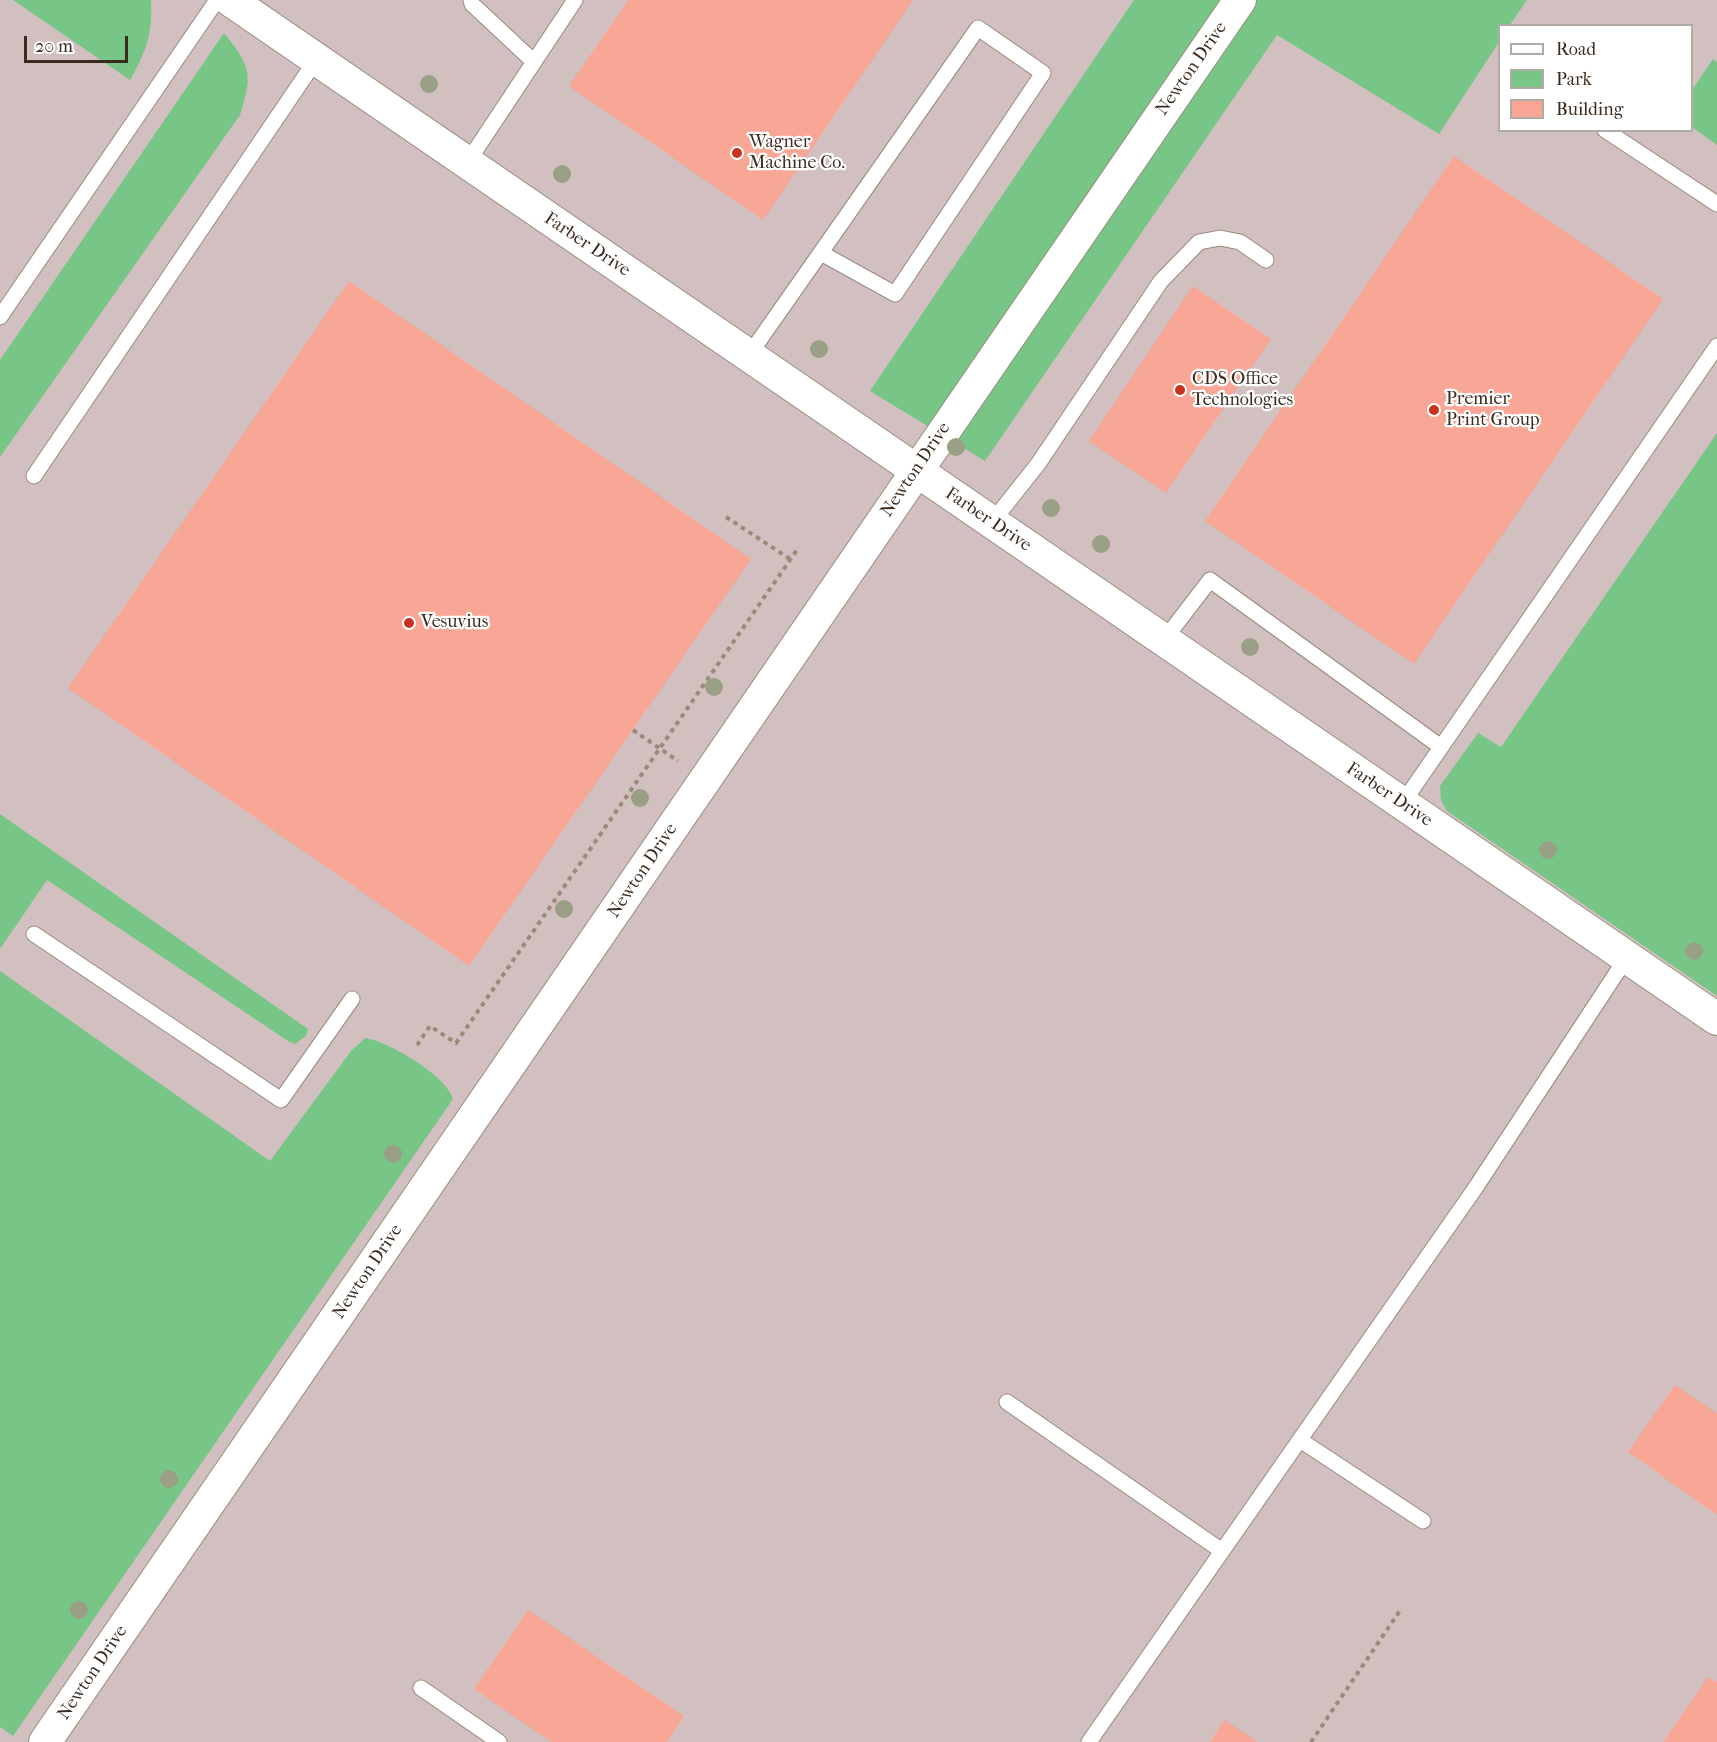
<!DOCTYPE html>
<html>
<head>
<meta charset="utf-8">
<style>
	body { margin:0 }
	#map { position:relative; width:1717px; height:1742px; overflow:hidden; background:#f4ecd7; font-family:"IM FELL French Canon",serif }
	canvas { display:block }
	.legend { position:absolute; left:1498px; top:24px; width:195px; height:108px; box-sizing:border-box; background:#fff; border:2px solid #b1aaa5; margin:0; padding:8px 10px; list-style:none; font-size:18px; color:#3b2a1e }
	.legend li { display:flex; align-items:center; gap:12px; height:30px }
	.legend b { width:30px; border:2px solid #b1aaa5 }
	.scale { position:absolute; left:24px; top:36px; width:104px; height:27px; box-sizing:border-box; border:3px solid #3b2a1e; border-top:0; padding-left:8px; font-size:18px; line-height:21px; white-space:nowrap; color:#3b2a1e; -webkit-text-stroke:4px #fff; paint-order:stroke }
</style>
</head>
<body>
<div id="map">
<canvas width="1717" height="1742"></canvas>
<ul class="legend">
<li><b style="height:8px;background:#fff"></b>Road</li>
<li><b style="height:16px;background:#78c687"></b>Park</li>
<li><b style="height:16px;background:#f8a796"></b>Building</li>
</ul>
<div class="scale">20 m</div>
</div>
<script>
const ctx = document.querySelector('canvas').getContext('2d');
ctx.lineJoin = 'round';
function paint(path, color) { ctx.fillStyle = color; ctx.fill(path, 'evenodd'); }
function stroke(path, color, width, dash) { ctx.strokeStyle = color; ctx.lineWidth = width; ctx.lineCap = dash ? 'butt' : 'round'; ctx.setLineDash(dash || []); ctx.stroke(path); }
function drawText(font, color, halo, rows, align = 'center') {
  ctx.font = font + ' "IM FELL French Canon",serif'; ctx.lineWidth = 4.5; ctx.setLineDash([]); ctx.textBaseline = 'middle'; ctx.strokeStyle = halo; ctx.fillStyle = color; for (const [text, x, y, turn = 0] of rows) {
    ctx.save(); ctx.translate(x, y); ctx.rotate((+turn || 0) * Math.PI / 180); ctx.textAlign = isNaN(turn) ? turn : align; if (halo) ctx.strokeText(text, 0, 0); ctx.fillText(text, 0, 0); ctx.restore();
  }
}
paint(new Path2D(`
	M 0,0 L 1717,0 L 1717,1742 L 0,1742 ZM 1500,26 L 1692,26 L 1692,130 L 1500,130 Z`), '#d2bfbf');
paint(new Path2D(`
	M 13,0 L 151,0 C 153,32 146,53 130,80 Z
	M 1134,0 L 1527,0 L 1510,25 L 1500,26 L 1499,42 L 1439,134 L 1277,35 L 985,461 L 870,391 Z
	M 224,33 C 251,66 253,74 240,115 L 0,457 L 0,360 Z
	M 1713,59 L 1717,62 L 1717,145 L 1692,127 L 1692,90 Z
	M 1717,433 L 1717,996 L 1447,811 L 1441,800 L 1440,786 L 1478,733 L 1501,747 Z
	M 0,814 L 308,1029 L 306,1036 L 295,1044 L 288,1041 L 47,880 L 0,949 Z
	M 0,971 L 270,1161 L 351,1051 L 365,1038 C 388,1041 447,1076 453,1099 L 13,1736 L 0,1727 Z`), '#78c687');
paint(new Path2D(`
	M 628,0 L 913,0 L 763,220 L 569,86 Z
	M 1454,156 L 1663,299 L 1414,664 L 1205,521 Z
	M 349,281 L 751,559 L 469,966 L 68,688 Z
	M 1193,286 L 1271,339 L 1166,493 L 1089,441 Z
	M 1675,1385 L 1717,1414 L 1717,1515 L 1628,1452 Z
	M 528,1610 L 684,1716 L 667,1742 L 552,1742 L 474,1689 Z
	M 1708,1677 L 1717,1682 L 1717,1742 L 1663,1742 Z
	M 1224,1720 L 1258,1742 L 1210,1742 Z`), '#f8a796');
const lane = new Path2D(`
	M 471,0 L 472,4 L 534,62
	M 1605,130 L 1717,204
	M 467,163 L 575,0
	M 0,317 L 217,0
	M 749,355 L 978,28 L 1043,73 L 895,294 L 821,253
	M 34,476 L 316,60
	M 992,522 L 1038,464 L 1161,281 L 1199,242 L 1220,238 L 1240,242 L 1266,260
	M 1164,640 L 1210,580 L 1441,747
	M 1402,804 L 1717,346
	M 34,934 L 281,1100 L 352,999
	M 1007,1402 L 1222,1551
	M 1300,1440 L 1423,1521
	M 421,1688 L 499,1742
	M 1089,1742 L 1476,1187 L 1627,957`);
const street = new Path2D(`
	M 230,0 L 1717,1019
	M 45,1742 L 1240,0`);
stroke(lane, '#988b7a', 17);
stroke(street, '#988b7a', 34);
stroke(new Path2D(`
	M 726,517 L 790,559
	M 633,730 L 678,761
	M 417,1045 L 430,1026 L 456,1043 L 799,547
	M 1311,1742 L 1401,1609`), '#988b7a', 4, [4.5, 4.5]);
stroke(lane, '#fff', 15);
stroke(street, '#fff', 32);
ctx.fillStyle = '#9aa086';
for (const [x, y] of [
	[429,84],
	[562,174],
	[819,349],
	[956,447],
	[1051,508],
	[1101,544],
	[1250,647],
	[714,687],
	[640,798],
	[1548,850],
	[564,909],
	[1694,951],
	[393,1154],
	[169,1479],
	[79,1610]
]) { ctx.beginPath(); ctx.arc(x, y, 9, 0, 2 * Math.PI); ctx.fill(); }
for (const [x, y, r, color] of [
	[737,153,6,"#c8321e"],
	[1180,390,6,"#c8321e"],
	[1434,410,6,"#c8321e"],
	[409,623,6,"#c8321e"]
]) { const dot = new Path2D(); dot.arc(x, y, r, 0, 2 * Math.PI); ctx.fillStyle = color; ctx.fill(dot); stroke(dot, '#fff', 2); }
drawText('18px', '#3b2a1e', '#fff', [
	["Newton Drive",1192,69,-55],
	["Farber Drive",587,245,34],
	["Newton Drive",916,470,-56],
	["Farber Drive",988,520,34],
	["Farber Drive",1389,795,34],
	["Newton Drive",643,871,-56],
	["Newton Drive",368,1272,-56],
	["Newton Drive",93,1673,-56]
]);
drawText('18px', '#3b2a1e', '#fff', [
	["Wagner",749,143],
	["Machine Co.",749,164],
	["CDS Office",1192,380],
	["Technologies",1192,401],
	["Premier",1446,400],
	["Print Group",1446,421],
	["Vesuvius",421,623]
], 'left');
</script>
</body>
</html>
